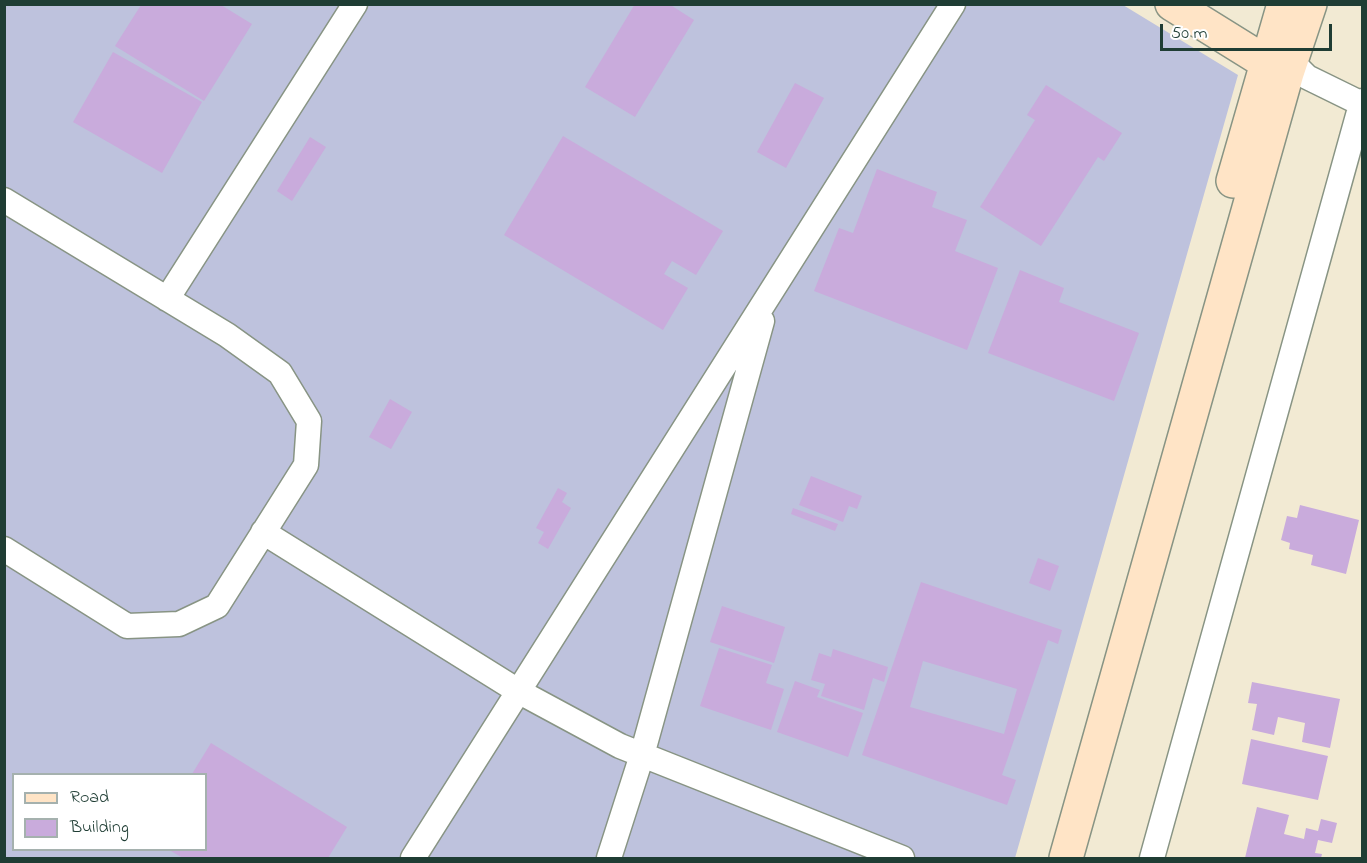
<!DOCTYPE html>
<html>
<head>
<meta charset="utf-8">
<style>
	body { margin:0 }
	#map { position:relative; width:1367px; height:863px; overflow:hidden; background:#f2ead3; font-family:"Indie Flower",sans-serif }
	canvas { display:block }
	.frame { position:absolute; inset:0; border:6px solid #1f3d34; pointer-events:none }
	.legend { position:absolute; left:12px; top:773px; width:195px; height:78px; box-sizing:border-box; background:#fff; border:2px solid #a5b1ae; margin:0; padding:8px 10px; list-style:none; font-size:18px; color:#1f3d34 }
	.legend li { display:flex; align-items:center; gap:12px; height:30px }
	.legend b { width:30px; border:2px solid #a5b1ae }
	.scale { position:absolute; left:1160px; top:24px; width:172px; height:27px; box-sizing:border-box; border:3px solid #1f3d34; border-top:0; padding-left:8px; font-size:18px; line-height:21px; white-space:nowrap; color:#1f3d34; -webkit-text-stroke:4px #fff; paint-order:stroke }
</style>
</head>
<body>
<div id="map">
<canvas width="1367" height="863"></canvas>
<div class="frame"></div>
<ul class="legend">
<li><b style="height:8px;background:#ffe4c6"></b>Road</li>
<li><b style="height:16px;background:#c9abdc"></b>Building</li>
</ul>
<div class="scale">50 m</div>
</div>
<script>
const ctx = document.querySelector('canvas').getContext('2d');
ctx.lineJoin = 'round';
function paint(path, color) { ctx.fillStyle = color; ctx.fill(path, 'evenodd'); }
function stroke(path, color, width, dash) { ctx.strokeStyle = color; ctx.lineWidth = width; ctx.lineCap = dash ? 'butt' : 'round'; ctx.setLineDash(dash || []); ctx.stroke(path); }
paint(new Path2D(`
	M 5,5 L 1123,5 L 1238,75 L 1015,858 L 5,858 ZM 14,774 L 206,774 L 206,850 L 14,850 Z`), '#bec2dd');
paint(new Path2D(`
	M 635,4 L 669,4 L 694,20 L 635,117 L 585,87 Z
	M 141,5 L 221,5 L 252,24 L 204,101 L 115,46 Z
	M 113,52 L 202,102 L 162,173 L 73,122 Z
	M 795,83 L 824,98 L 786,168 L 757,152 Z
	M 1046,85 L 1122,133 L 1104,161 L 1098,157 L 1041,246 L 980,207 L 1035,120 L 1027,115 Z
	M 563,136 L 723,231 L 696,275 L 672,261 L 664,274 L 688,288 L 663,330 L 504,235 Z
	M 310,137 L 326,147 L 292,201 L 277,191 Z
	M 877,169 L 937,192 L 932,207 L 967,220 L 955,251 L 998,268 L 967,350 L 814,291 L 839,228 L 853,233 Z
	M 1020,270 L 1064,288 L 1059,302 L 1139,333 L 1114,401 L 988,353 Z
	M 390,399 L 412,412 L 391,449 L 369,437 Z
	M 811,476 L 862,496 L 857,509 L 849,506 L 843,522 L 799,505 Z
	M 558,488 L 567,493 L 562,502 L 571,508 L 548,549 L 538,543 L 544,532 L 536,528 Z
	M 1300,505 L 1359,520 L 1346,574 L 1311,565 L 1313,555 L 1289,549 L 1290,543 L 1281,540 L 1287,516 L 1297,518 Z
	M 793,508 L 838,524 L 835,531 L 791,514 Z
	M 1038,558 L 1059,566 L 1050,591 L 1029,583 Z
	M 921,582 L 1062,630 L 1058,644 L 1048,640 L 1002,775 L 1016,780 L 1007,805 L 862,755 ZM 923,661 L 1017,689 L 1004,734 L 910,707 Z
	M 722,606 L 785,627 L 774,663 L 710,642 Z
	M 719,648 L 772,665 L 766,683 L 784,689 L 771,730 L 700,706 Z
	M 833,649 L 888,667 L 884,682 L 873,678 L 864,710 L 821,696 L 825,684 L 811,680 L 819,653 L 831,657 Z
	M 795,681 L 820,690 L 817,697 L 863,713 L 848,757 L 777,732 Z
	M 1252,682 L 1340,699 L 1330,748 L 1302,742 L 1305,723 L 1278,717 L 1274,735 L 1252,730 L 1257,704 L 1248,703 Z
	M 1251,739 L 1328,756 L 1318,800 L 1242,784 Z
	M 211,743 L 347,827 L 328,858 L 183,858 L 169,850 L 206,850 L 206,774 L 192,774 Z
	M 1257,807 L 1289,815 L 1284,834 L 1304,839 L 1306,828 L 1318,831 L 1321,819 L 1337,823 L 1332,843 L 1318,840 L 1315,853 L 1322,854 L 1321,858 L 1245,858 Z`), '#c9abdc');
const street = new Path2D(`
	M 1290,64 L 1300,70 L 1307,77 L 1362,104
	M 4,200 L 227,335 L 280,373 L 309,421 L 306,465 L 217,606 L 179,624 L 127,626 L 4,549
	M 167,299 L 355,4
	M 263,532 L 518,691 L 620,746 L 902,858
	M 413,858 L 953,4
	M 609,858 L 642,755 L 762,321
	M 1152,858 L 1362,101`);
const secondary = new Path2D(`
	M 1172,4 L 1267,63 L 1285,72
	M 1233,181 L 1284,4
	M 1066,858 L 1287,73 L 1310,4`);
stroke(street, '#889484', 27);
stroke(secondary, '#889484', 36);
stroke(street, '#fff', 24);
stroke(secondary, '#ffe4c6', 33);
</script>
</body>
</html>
